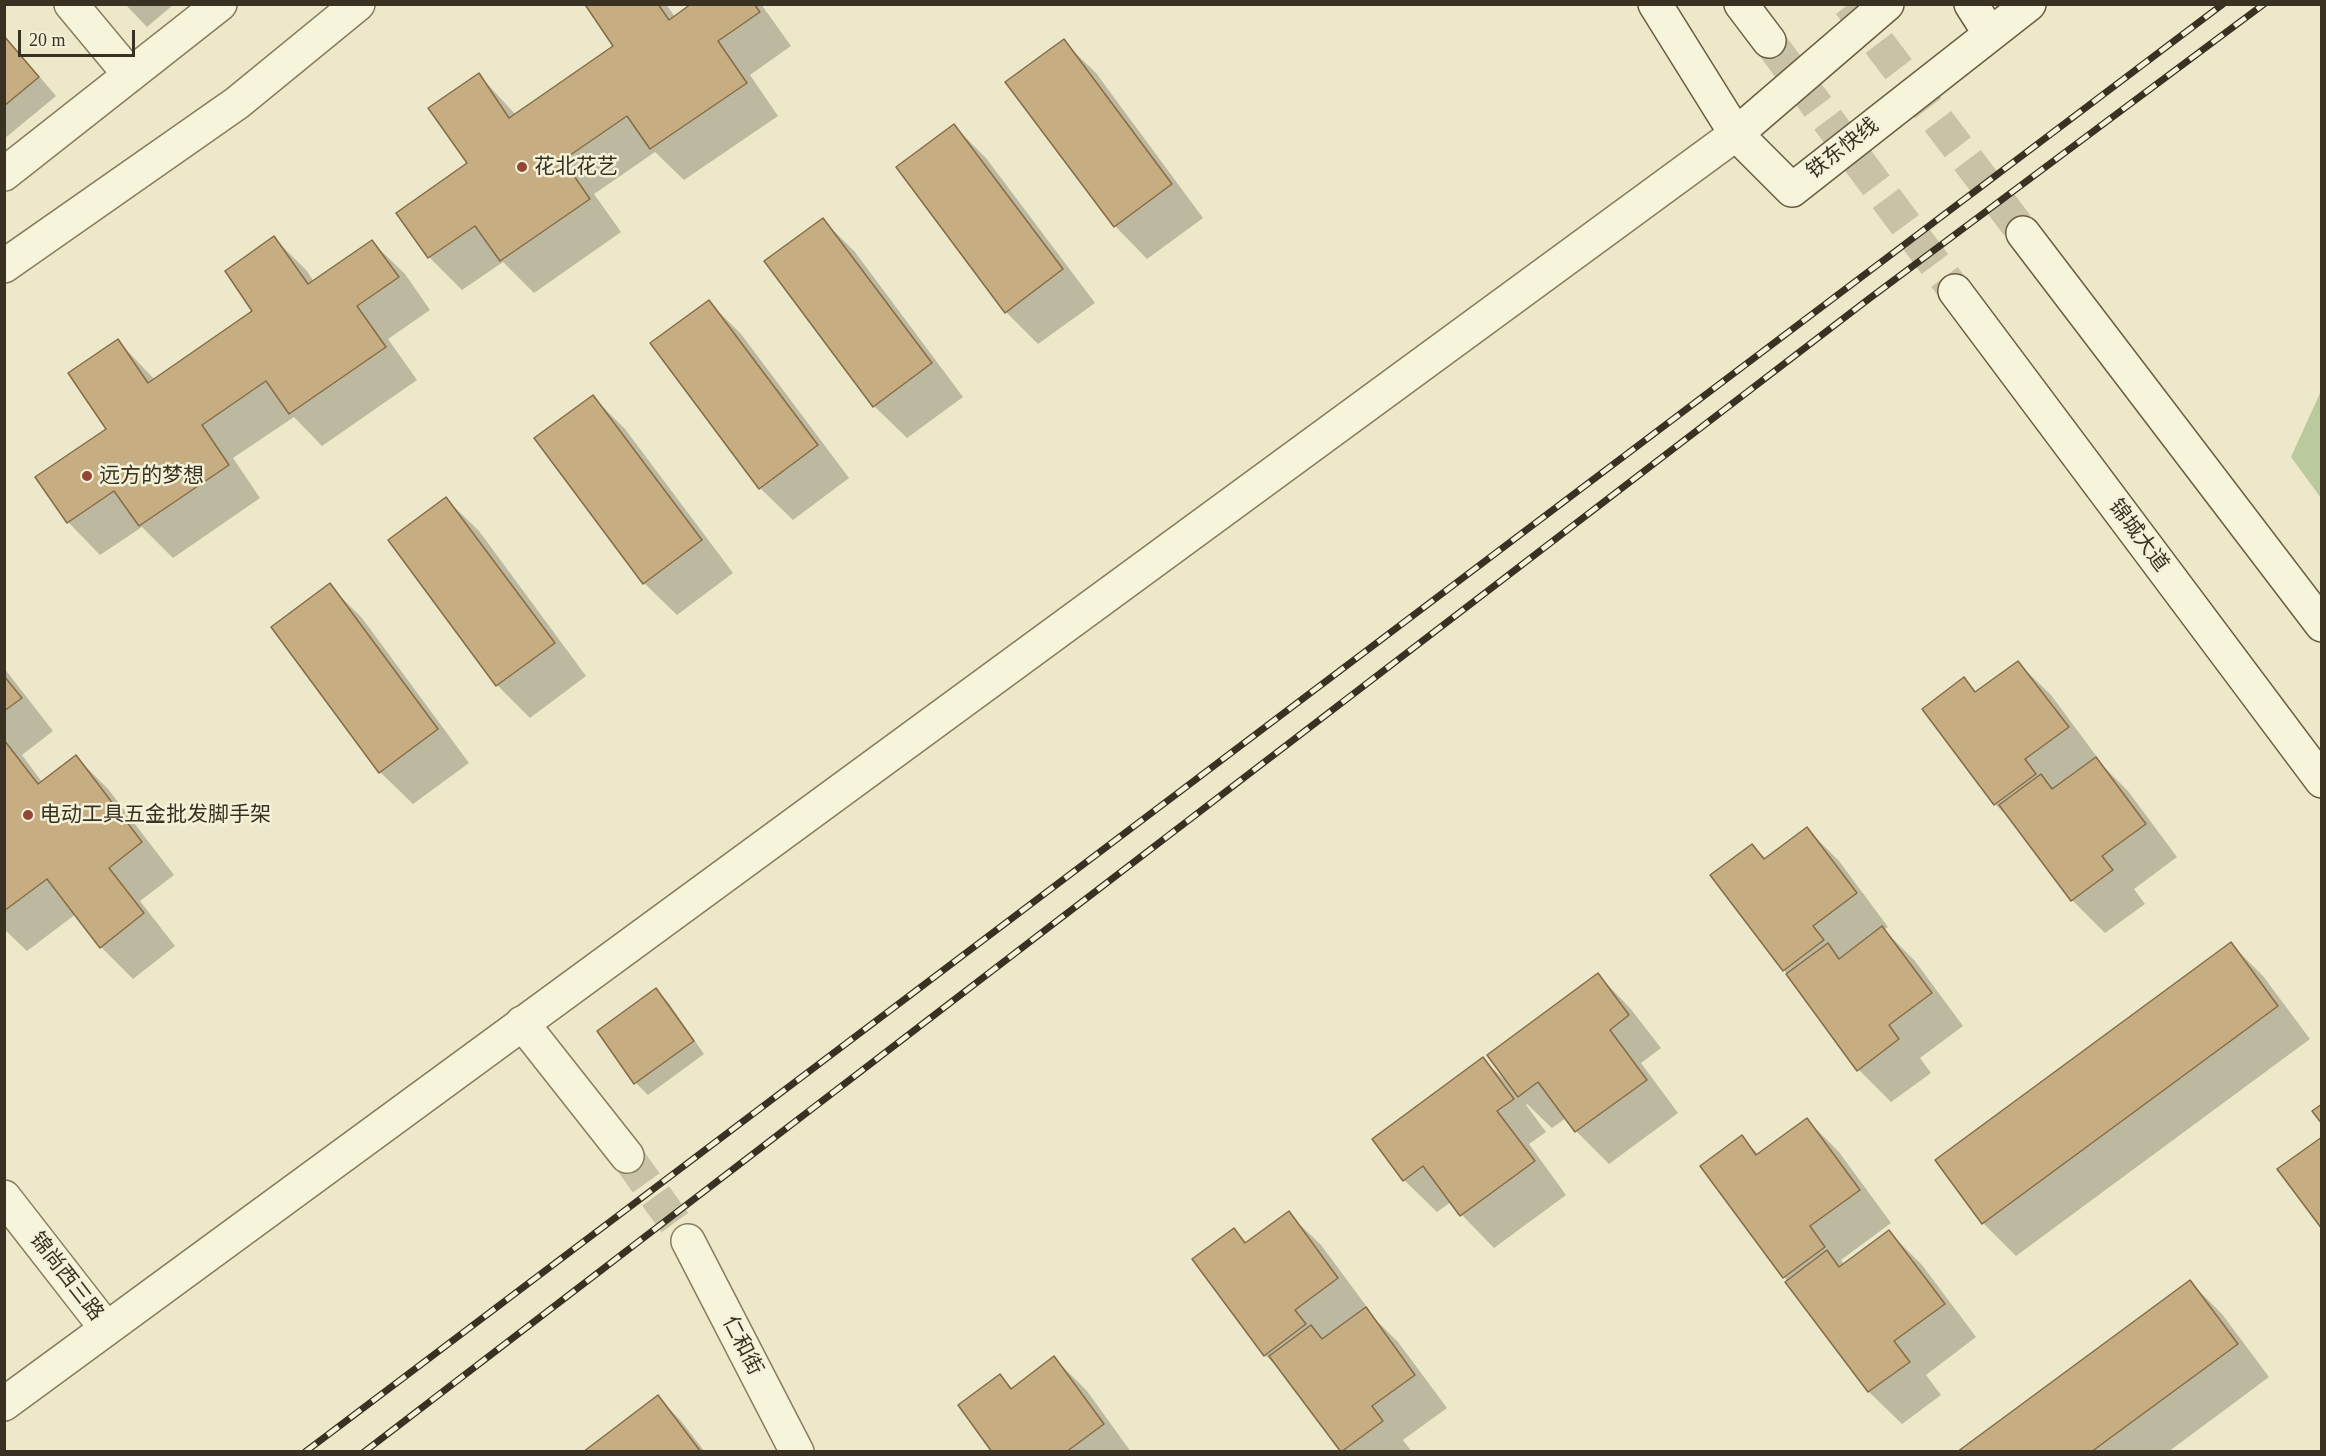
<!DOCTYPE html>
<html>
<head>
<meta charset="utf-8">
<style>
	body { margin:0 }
	#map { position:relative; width:2326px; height:1456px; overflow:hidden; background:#ece8c9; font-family:"Times New Roman",serif }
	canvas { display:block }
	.frame { position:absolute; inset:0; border:6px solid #393121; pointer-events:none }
	.scale { position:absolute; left:18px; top:30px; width:117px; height:27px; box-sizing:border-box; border:3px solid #393121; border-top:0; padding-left:8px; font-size:18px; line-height:21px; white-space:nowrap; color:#393121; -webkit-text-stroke:4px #f4f1d9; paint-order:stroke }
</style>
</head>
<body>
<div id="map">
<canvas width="2326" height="1456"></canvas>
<div class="frame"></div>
<div class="scale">20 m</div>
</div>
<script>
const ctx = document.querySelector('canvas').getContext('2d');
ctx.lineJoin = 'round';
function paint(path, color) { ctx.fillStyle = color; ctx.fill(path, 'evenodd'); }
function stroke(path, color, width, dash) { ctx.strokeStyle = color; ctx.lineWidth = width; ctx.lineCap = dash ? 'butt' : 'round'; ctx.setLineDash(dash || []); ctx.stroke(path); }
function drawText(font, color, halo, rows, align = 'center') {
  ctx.font = font + ' "Times New Roman","Noto Sans SC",serif'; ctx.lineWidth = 5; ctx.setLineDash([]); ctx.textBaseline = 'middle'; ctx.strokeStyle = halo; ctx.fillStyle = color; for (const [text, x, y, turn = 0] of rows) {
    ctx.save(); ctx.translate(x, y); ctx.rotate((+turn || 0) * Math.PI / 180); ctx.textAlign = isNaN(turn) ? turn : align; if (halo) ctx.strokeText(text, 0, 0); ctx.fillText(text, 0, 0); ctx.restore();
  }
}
paint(new Path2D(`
	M 2321,391 L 2321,498 L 2291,457 Z`), '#bbc99e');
paint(new Path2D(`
	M 125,4 L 174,4 L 147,27 Z
	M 590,4 L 666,4 L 675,17 L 693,4 L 761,4 L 791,46 L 750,75 L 778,116 L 684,180 L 655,152 L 594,194 L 621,232 L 534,293 L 503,262 L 462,290 L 429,257 L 398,213 L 469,164 L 479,75 L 516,115 L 615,47 Z
	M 4,35 L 56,96 L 4,139 Z
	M 1063,41 L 1096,73 L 1203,218 L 1147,259 L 1115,226 L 1007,82 Z
	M 954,126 L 986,158 L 1095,303 L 1038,344 L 1006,312 Z
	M 823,220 L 855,252 L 963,397 L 907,438 L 874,406 Z
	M 274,238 L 307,271 L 314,282 L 372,242 L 405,274 L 430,310 L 388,339 L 417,380 L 322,446 L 294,417 L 233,458 L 260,498 L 173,558 L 142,527 L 100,555 L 68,522 L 108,429 L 118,341 L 155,380 L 254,312 Z
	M 709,302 L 741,334 L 849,478 L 793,520 L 760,488 Z
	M 593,397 L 625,429 L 733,573 L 677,615 L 644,583 Z
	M 446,499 L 479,531 L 586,676 L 530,718 L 497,685 L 390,541 Z
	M 329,585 L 362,618 L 469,763 L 413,804 L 380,772 Z
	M 2018,663 L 2051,695 L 2100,761 L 2099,762 L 2128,791 L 2177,857 L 2134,889 L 2145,904 L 2105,933 L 2072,900 L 2015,824 L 1995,804 L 1964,679 L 1977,693 Z
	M 4,668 L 53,731 L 22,755 L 42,782 L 76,757 L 108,789 L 174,875 L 140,901 L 175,946 L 133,979 L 101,947 L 76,914 L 27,951 L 4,929 Z
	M 1807,829 L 1839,861 L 1888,927 L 1884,930 L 1915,961 L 1963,1026 L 1920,1058 L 1931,1073 L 1891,1102 L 1859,1070 L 1784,970 L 1752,846 L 1766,859 Z
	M 2231,944 L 2263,976 L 2310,1039 L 2016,1256 L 1983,1223 L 1937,1160 Z
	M 1598,975 L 1630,1008 L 1661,1048 L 1641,1063 L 1678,1113 L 1609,1164 L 1576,1131 L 1566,1118 L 1552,1128 L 1527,1104 L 1526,1105 L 1546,1132 L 1529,1144 L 1566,1195 L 1494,1248 L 1462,1215 L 1451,1202 L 1437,1212 L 1404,1180 L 1483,1059 L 1508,1083 Z
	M 656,990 L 668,1002 L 704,1054 L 648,1095 L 636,1083 Z
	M 1807,1120 L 1839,1152 L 1891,1223 L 1841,1260 L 1845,1265 L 1889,1232 L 1922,1265 L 1976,1337 L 1926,1375 L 1941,1395 L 1902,1424 L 1869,1392 L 1784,1277 L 1742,1137 L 1759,1155 Z
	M 1288,1213 L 1321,1245 L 1370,1311 L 1368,1312 L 1398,1342 L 1447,1408 L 1403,1440 L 1412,1452 L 1343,1452 L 1285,1374 L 1265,1355 L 1234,1230 L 1247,1243 Z
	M 2190,1282 L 2222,1314 L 2269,1377 L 2168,1452 L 1959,1452 Z
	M 1054,1358 L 1087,1391 L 1131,1452 L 994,1452 L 1000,1376 L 1013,1389 Z
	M 658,1397 L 681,1421 L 705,1452 L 586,1452 Z`), '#0003');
const building = new Path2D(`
	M 588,4 L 658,4 L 669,20 L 691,4 L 754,4 L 760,12 L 718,41 L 747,83 L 650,149 L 627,116 L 563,160 L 590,199 L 500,261 L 475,226 L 428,258 L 396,213 L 467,163 L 428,108 L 479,73 L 509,118 L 613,46 L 586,6 Z
	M 4,36 L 39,77 L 4,106 Z
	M 1064,39 L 1172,184 L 1114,227 L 1005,82 Z
	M 954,124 L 1063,269 L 1005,313 L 896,167 Z
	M 823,218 L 932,363 L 873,407 L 764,261 Z
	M 274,236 L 308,284 L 372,240 L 399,277 L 357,306 L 386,347 L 289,414 L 266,381 L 202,425 L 229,465 L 139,526 L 114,491 L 67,523 L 35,477 L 106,429 L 68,373 L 118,339 L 148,383 L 252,311 L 225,271 Z
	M 709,300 L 818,445 L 759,489 L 650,343 Z
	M 593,395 L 702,540 L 643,584 L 534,438 Z
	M 446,497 L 555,643 L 496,686 L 388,540 Z
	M 330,583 L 438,729 L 379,773 L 271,627 Z
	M 2018,661 L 2069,727 L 2025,759 L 2036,774 L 1994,805 L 1922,709 L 1964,677 L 1975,692 Z
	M 4,676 L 22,698 L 4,711 Z
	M 4,740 L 38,784 L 76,755 L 142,842 L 109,868 L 144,913 L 100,948 L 47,879 L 4,911 Z
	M 2096,757 L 2146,824 L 2102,856 L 2113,870 L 2071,901 L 1999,805 L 2041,774 L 2052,789 Z
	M 1807,827 L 1857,893 L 1813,926 L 1824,940 L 1783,971 L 1710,875 L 1752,844 L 1764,859 Z
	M 1882,926 L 1932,993 L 1889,1025 L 1899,1039 L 1857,1071 L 1786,974 L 1828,943 L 1839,959 Z
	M 2231,942 L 2278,1006 L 1982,1224 L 1935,1160 Z
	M 1598,973 L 1629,1015 L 1610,1030 L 1647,1080 L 1575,1132 L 1538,1082 L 1518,1097 L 1487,1055 Z
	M 656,988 L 694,1041 L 634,1084 L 597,1031 Z
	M 1483,1057 L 1514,1099 L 1497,1111 L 1535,1161 L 1460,1216 L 1423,1166 L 1403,1181 L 1372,1139 Z
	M 2322,1104 L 2322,1124 L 2312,1111 Z
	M 1807,1118 L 1860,1190 L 1810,1226 L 1825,1247 L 1783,1278 L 1700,1166 L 1742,1135 L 1756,1155 Z
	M 2322,1137 L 2322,1229 L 2277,1169 Z
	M 1289,1211 L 1338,1278 L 1295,1310 L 1306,1324 L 1264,1356 L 1192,1259 L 1234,1228 L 1245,1243 Z
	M 1889,1230 L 1945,1304 L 1894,1341 L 1910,1362 L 1868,1392 L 1785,1282 L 1827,1250 L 1839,1267 Z
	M 2190,1280 L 2238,1344 L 2091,1452 L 1957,1452 Z
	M 1366,1307 L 1415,1375 L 1372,1406 L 1383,1421 L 1341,1452 L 1269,1356 L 1311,1325 L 1322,1339 Z
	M 1054,1356 L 1104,1424 L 1066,1452 L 992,1452 L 958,1405 L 1000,1374 L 1011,1389 Z
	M 658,1395 L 701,1452 L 583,1452 Z`);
paint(building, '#c7ad82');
stroke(building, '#846c47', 1.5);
stroke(new Path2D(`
	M 627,1156 L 688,1241`), '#c8c3a7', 33, [33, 16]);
stroke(new Path2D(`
	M 1849,4 L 2023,233
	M 1769,41 L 1955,291`), '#c8c3a7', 33, [33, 16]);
const minor = new Path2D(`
	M 71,4 L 130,75
	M 4,174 L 220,4
	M 522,1023 L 627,1156
	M 4,1197 L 106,1328
	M 688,1241 L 797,1452`);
const tertiary = new Path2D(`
	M 4,266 L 237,103 L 358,4
	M 4,1404 L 1736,134`);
const secondary = new Path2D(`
	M 1655,4 L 1736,134
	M 1741,4 L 1769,41
	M 1887,4 L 1736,134 L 1792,190 L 2029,4
	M 1971,4 L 1990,34
	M 2023,233 L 2322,625
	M 1955,291 L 2322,781`);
stroke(minor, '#877c5f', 36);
stroke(tertiary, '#877c5f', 36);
stroke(secondary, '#695d42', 36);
stroke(minor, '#f7f4dc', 33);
stroke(tertiary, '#f7f4dc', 33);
stroke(secondary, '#f7f4dc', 33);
const rail = new Path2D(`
	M 305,1452 L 2223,4
	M 364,1452 L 1870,298 L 2264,4`);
stroke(rail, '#393121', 7);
stroke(rail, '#f4f1d9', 4.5, [14]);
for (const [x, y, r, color] of [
	[522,167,6,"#924633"],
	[87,476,6,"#924633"],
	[28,815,6,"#924633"]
]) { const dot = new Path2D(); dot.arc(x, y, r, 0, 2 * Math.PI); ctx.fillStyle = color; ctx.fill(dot); stroke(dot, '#f4f1d9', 2); }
drawText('21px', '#393121', '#f4f1d9', [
	["铁东快线",1843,149,-38],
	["锦城大道",2138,536,53],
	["锦尚西三路",66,1277,52],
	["仁和街",742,1346,63]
]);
drawText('21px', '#393121', '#f4f1d9', [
	["花北花艺",534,167],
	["远方的梦想",99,476],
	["电动工具五金批发脚手架",40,815]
], 'left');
</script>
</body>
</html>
